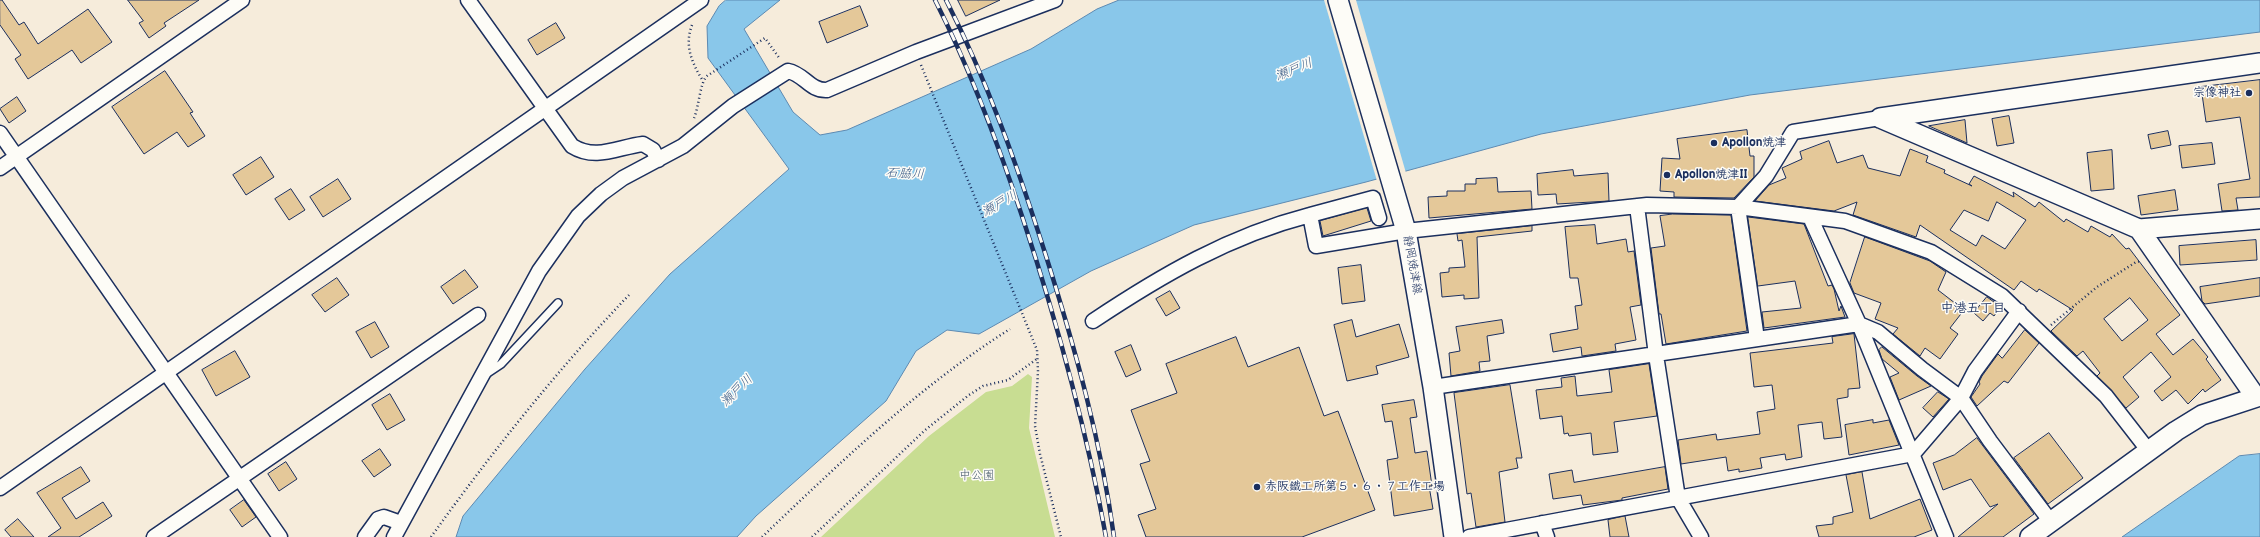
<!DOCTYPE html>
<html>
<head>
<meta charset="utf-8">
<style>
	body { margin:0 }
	canvas { display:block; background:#f6ecdb }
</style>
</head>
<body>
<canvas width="2260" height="537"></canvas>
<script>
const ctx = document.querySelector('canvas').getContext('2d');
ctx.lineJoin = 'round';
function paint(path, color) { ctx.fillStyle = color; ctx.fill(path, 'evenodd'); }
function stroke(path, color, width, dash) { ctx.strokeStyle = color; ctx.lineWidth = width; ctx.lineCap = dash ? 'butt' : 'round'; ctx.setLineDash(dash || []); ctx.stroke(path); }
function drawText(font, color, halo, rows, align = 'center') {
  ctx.font = font + ' "Balsamiq Sans","Klee One",sans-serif'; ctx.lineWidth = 3; ctx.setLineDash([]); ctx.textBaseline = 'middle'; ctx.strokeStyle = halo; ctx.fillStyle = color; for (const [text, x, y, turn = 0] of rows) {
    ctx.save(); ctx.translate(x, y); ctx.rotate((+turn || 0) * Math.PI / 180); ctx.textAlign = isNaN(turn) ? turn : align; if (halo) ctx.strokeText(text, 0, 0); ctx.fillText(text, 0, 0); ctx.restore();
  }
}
paint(new Path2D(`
	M 1028,374 L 1032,377 L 1029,428 L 1055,537 L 821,537 L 929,436 L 986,392 L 1012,386 Z`), '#c8dd92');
const water = new Path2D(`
	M 726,0 L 780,0 L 744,29 L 793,112 L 820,135 L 847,130 L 1031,49 L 1097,9 L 1119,0 L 2260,0 L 2260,32 L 1750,95 L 1541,134 L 1366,182 L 1194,225 L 1091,271 L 979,334 L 947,330 L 916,351 L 886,401 L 756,516 L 737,537 L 456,537 L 463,516 L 585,369 L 670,274 L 789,169 L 708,58 L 707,26 L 719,6 Z
	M 2260,454 L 2260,537 L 2122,537 L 2239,456 Z`);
paint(water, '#89c7ea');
stroke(water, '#5d8ab2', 1);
paint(new Path2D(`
	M 1324,0 L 1356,0 L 1406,173 L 1377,181 Z`), '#f6ecdb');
const building = new Path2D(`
	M 0,0 L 2,0 L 19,25 L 24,22 L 38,44 L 88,9 L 112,42 L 81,63 L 72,50 L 28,79 L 15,59 L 21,55 L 0,25 Z
	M 128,0 L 199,0 L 164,23 L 166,26 L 149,38 L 139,23 L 143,21 Z
	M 958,0 L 1000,0 L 966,16 Z
	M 860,6 L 868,26 L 827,43 L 819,22 Z
	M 556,23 L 565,38 L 537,55 L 528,40 Z
	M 165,71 L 193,112 L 190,113 L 205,136 L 188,147 L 177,132 L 144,154 L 112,107 Z
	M 2260,80 L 2260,197 L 2236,198 L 2238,210 L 2222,211 L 2218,184 L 2250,179 L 2240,117 L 2206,122 L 2201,87 Z
	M 17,97 L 26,111 L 9,123 L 0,109 Z
	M 2009,116 L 2014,143 L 1997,146 L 1992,119 Z
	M 1965,120 L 1967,143 L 1929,126 Z
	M 1747,130 L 1750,156 L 1754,156 L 1754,177 L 1734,198 L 1674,197 L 1674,192 L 1660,191 L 1662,158 L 1680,159 L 1677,139 Z
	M 2168,131 L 2171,145 L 2151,149 L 2148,135 Z
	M 1829,141 L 1837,163 L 1863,155 L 1868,168 L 1900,176 L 1910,149 L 1928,156 L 1926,162 L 1945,170 L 1944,173 L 1972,186 L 1969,184 L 1974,176 L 2014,197 L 2013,192 L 2035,207 L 2039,202 L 2064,222 L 2066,219 L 2088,232 L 2091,226 L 2110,237 L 2112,234 L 2126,249 L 2129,248 L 2180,315 L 2156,334 L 2173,355 L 2193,339 L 2208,357 L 2206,359 L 2221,380 L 2205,392 L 2203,389 L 2188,404 L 2176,390 L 2162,401 L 2154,391 L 2171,377 L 2151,352 L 2123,377 L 2139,397 L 2126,408 L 2097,376 L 2100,373 L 2083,351 L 2077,356 L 2051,331 L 2073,310 L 2039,289 L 2037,292 L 2021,281 L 2014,290 L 1920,225 L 1916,237 L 1853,215 L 1857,202 L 1834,211 L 1755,201 L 1769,185 L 1786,178 L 1782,168 L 1802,159 L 1800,152 ZM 1997,202 L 2026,220 L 2005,249 L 1982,235 L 1976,246 L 1950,230 L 1964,210 L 1988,221 ZM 2130,298 L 2148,320 L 2122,341 L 2104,319 Z
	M 2212,143 L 2215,164 L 2182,168 L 2179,146 Z
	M 2112,150 L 2114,189 L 2091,191 L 2087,153 Z
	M 261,157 L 274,177 L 246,195 L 233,175 Z
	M 1573,170 L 1574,176 L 1608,173 L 1609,201 L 1557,204 L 1556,194 L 1538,195 L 1537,174 Z
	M 1497,178 L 1498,192 L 1531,191 L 1532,209 L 1429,218 L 1428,197 L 1447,196 L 1447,191 L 1465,191 L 1465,184 L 1476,184 L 1476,179 Z
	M 338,179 L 351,199 L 323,217 L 310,197 Z
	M 291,189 L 305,210 L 289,220 L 275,199 Z
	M 2175,190 L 2178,210 L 2141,215 L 2138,196 Z
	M 1367,208 L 1371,221 L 1323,236 L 1320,221 Z
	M 1673,214 L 1731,215 L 1747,331 L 1666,344 L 1661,314 L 1659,314 L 1651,248 L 1665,246 L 1660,216 Z
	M 1748,217 L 1804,224 L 1828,286 L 1832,285 L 1834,289 L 1839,311 L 1841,306 L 1845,317 L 1764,328 L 1762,312 L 1801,308 L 1795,281 L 1758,286 Z
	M 1595,225 L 1597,244 L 1626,239 L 1628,252 L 1634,251 L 1641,305 L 1630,307 L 1636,340 L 1615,344 L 1616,351 L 1582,356 L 1581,347 L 1553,352 L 1550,334 L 1578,329 L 1575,306 L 1582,305 L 1578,278 L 1570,278 L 1565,227 Z
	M 1532,226 L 1532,231 L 1477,237 L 1479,298 L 1464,299 L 1464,295 L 1442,297 L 1440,273 L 1449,272 L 1449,268 L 1465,267 L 1462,240 L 1458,241 L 1457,234 Z
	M 1865,237 L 1930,261 L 1946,272 L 1938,290 L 1964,310 L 1950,328 L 1958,334 L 1940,359 L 1925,348 L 1920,356 L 1893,334 L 1898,328 L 1875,319 L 1881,303 L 1854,293 L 1850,283 Z
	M 2256,240 L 2257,260 L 2180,265 L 2179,246 Z
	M 1361,265 L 1365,301 L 1342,304 L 1338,268 Z
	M 465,270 L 478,287 L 453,304 L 441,287 Z
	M 337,278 L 349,295 L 325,312 L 312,295 Z
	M 2260,278 L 2260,296 L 2205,304 L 2202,301 L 2200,287 Z
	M 1170,291 L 1180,308 L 1166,316 L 1156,299 Z
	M 1987,297 L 2001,307 L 1994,316 L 1990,313 L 1983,321 L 1974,313 Z
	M 1352,320 L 1356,337 L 1399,324 L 1409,357 L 1376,366 L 1378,374 L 1347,381 L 1334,325 Z
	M 1502,320 L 1504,333 L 1487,336 L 1490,361 L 1479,362 L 1480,371 L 1451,376 L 1449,353 L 1460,351 L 1456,327 Z
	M 375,322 L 389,347 L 371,358 L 356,332 Z
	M 2025,330 L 2039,343 L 2008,383 L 2004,381 L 1977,406 L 1971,397 L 1980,384 L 1979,382 L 1982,376 L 1998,354 L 2002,358 Z
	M 1854,334 L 1860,388 L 1848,389 L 1848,397 L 1837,399 L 1842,437 L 1824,439 L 1822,422 L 1798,425 L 1802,457 L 1786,460 L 1785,454 L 1760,458 L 1762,468 L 1739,472 L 1739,469 L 1728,471 L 1726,457 L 1681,464 L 1678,440 L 1716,434 L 1717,440 L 1760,434 L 1757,412 L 1775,409 L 1772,385 L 1754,387 L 1750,353 L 1833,343 L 1832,337 Z
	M 1236,337 L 1248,367 L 1299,347 L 1324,416 L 1338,411 L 1375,510 L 1302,537 L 1146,537 L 1138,515 L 1156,509 L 1140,464 L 1150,461 L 1131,410 L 1177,393 L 1166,364 Z
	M 1131,345 L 1141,370 L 1126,377 L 1115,352 Z
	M 1882,347 L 1917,376 L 1931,386 L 1899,400 L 1890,377 L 1899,373 L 1882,359 L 1879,350 Z
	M 235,351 L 250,377 L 216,396 L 202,370 Z
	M 1649,364 L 1657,416 L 1614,422 L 1618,452 L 1593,455 L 1591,433 L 1569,436 L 1568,433 L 1564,434 L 1562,416 L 1540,419 L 1536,390 L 1562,387 L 1561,378 L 1575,376 L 1577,396 L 1612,392 L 1609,370 Z
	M 1510,385 L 1522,458 L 1516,458 L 1518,468 L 1499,472 L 1505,522 L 1476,527 L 1471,493 L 1467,494 L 1454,393 Z
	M 1938,392 L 1949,399 L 1933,417 L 1923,408 Z
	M 390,394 L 405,420 L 387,430 L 372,405 Z
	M 1414,400 L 1417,417 L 1410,418 L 1415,453 L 1427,451 L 1432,486 L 1429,486 L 1433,509 L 1394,516 L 1387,460 L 1398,458 L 1392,421 L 1385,422 L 1382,405 Z
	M 1873,420 L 1873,423 L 1889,420 L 1899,445 L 1849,455 L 1845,425 Z
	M 2049,433 L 2083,478 L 2048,504 L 2014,458 Z
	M 1977,438 L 2034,514 L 2003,537 L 1958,537 L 1998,504 L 1990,507 L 1971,479 L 1943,490 L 1933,463 L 1954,455 Z
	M 380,449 L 391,465 L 374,477 L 362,461 Z
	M 286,462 L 297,479 L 279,491 L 268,474 Z
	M 81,467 L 90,481 L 62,498 L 76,519 L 103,502 L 112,516 L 79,537 L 48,537 L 61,528 L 37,493 Z
	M 1665,467 L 1668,489 L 1622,498 L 1622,500 L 1583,505 L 1581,495 L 1553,499 L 1549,474 L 1572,470 L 1574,482 Z
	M 1862,472 L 1870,519 L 1920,499 L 1932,530 L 1914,537 L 1819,537 L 1816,526 L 1833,524 L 1833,517 L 1853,512 L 1846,475 Z
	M 244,500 L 256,517 L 242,527 L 230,510 Z
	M 1625,516 L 1629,537 L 1610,537 L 1608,520 Z
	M 18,519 L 34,537 L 11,537 L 5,530 Z`);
paint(building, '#e4c899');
stroke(building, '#1b2f5e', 1);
const lane = new Path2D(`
	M 486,374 L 501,364 L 558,303`);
const street = new Path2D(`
	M 468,0 L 572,146 C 596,161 618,147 643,144 L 653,150 L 658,160
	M 0,133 L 280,537
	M 0,168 L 242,0
	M 1637,206 L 1656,355 L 1678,498 L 1701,537
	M 1310,215 L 1373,198 L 1379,218
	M 1810,217 L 1859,324 L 1946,537
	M 1093,321 C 1162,275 1229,236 1310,215 L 1316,246 L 1406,231 L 1647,205 L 1738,207 L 1845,221 L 1931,252 L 2002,296 L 2106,396 L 2148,450
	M 1757,339 L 1738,207 L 1766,176 L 1793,132 L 1880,118
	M 1433,387 L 1859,324 L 1878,332 L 1922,369 L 1961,398 L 1990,441 L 2051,522
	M 0,488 L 701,0
	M 1542,523 L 1547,537
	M 154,537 L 478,315
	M 365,537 L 378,519 L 384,517 L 401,523
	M 394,537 L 539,271 L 578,216 L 601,194 L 623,178 L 683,146 L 733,106 L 788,71 C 804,74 810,91 827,90 L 916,52 L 1055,0
	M 1469,537 L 1913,454 L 1961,398 L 1975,371 L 2019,311`);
const secondary = new Path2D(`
	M 1338,0 L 1406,231 L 1433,387 L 1454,537
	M 1880,118 L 2139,229 L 2255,396
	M 1880,118 L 2260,63
	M 2139,229 L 2260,219
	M 2030,537 L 2176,431 L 2202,415 L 2260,396`);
stroke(lane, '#1b2f5e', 10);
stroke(street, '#1b2f5e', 17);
stroke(secondary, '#1b2f5e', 22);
stroke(new Path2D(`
	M 692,25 C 684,46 692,63 703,81
	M 921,65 L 1037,350 L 1038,371 L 1035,426 L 1040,454 L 1061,537
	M 694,118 C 699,107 700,82 707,76 L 765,38 L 780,59
	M 2051,325 L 2097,287 L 2136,262 L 2141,261
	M 431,537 C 492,452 557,370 629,295
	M 762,537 C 841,462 918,387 1010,329
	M 812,537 L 924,431 L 969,395 L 983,386 L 1008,380 L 1038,358`), '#1b2f5e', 2.5, [1, 3]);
stroke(lane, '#fdfcf7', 7);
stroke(street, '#fdfcf7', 14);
stroke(secondary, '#fdfcf7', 19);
const rail = new Path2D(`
	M 935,0 C 971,71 998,143 1023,219 C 1058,325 1086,427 1106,537
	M 946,0 C 988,82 1018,168 1046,256 C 1075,348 1101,441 1114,537`);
stroke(rail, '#1b2f5e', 4.5);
stroke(rail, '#fdfcf7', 3, [9]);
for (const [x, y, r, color] of [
	[2249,93,4,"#1b2f5e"],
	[1714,143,4,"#1b2f5e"],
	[1667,175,4,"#1b2f5e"],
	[1257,487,4,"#1b2f5e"]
]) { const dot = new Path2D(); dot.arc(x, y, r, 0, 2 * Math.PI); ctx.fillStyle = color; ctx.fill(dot); stroke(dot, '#fdfcf7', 1.5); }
drawText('bold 12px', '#1b2f5e', '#fdfcf7', [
	["宗像神社",2241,93,"right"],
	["Apollon焼津",1722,143],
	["Apollon焼津II",1675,175],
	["赤阪鐵工所第５・６・７工作工場",1265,487]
], 'left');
drawText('12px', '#1b2f5e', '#fdfcf7', [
	["静岡焼津線",1412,265,80]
]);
drawText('12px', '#465a6b', '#fdfcf7', [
	["中公園",977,476]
]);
drawText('italic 13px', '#3c5d88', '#fdfcf7', [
	["瀬戸川",1294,70,-22],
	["石脇川",905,174,3],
	["瀬戸川",1000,204,-30],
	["瀬戸川",737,391,-45]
]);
drawText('bold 13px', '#1b2f5e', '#fdfcf7', [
	["中港五丁目",1973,309]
]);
</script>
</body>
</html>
